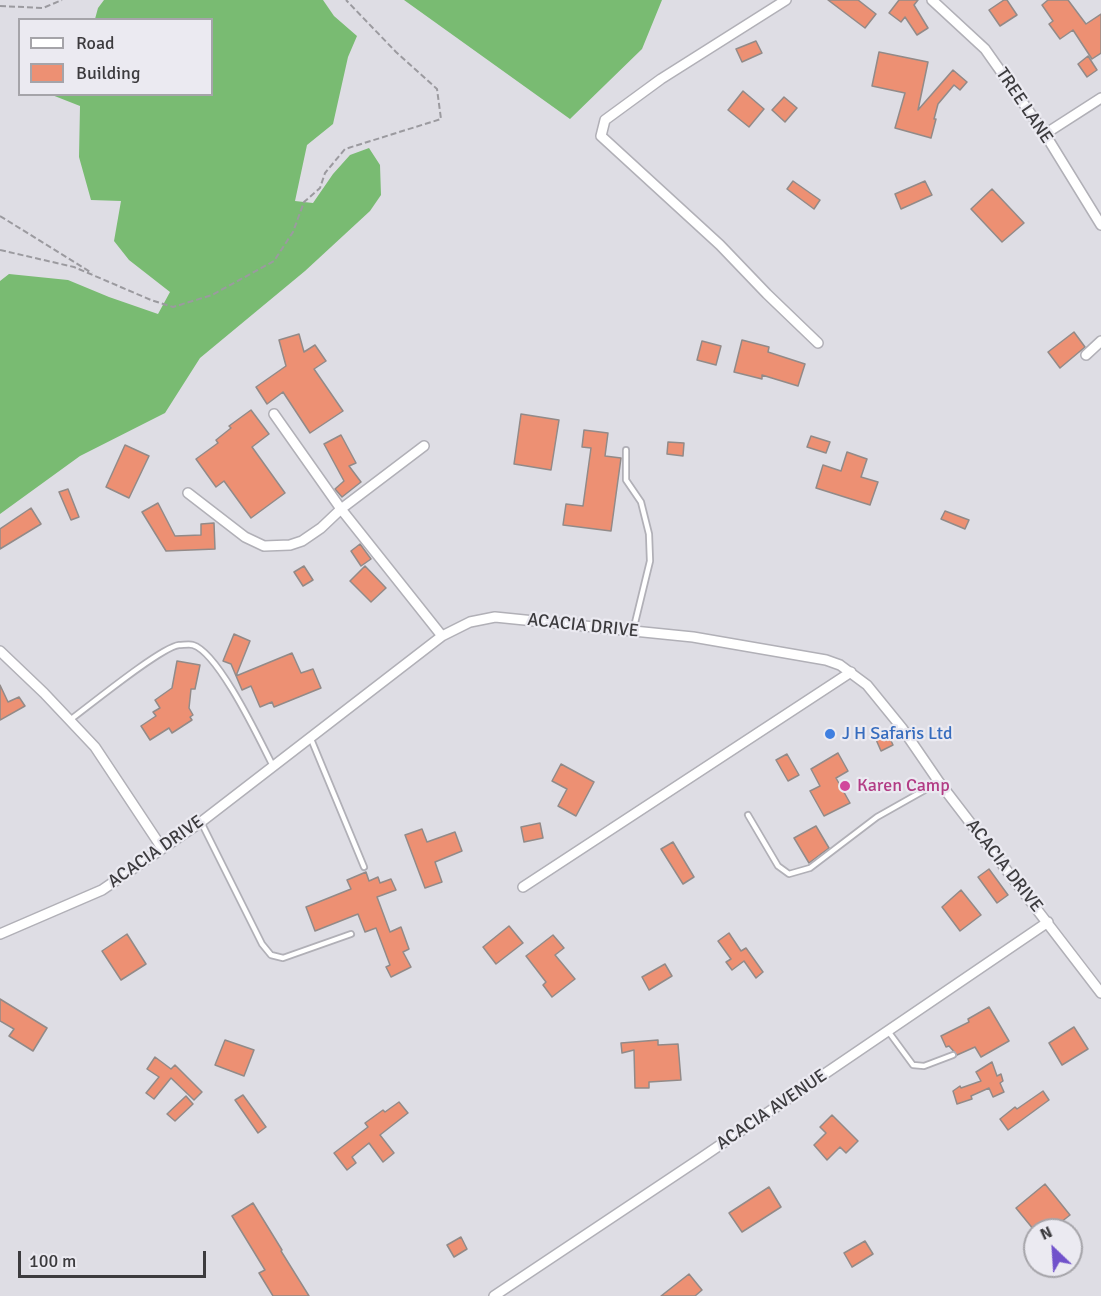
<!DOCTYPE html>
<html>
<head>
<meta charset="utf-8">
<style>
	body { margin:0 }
	#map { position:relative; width:1101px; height:1296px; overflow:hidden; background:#dedde4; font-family:Signika,sans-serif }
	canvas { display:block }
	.legend { position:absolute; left:18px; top:18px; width:195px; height:78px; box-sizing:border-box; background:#ebeaf1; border:2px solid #a5a4a9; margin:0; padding:8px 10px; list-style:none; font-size:18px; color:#3c3b3e }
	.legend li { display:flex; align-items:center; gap:12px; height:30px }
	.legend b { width:30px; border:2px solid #a5a4a9 }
	.north { position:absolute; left:1023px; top:1218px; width:60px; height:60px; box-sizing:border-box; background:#ebeaf1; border:2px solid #a5a4a9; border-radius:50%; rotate:335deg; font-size:16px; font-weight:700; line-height:24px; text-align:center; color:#3c3b3e }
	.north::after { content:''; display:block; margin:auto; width:21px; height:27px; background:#7152cb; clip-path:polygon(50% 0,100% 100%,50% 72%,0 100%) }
	.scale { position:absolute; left:18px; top:1251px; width:188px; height:27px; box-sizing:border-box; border:3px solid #3c3b3e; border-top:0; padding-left:8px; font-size:18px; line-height:21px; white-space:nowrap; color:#3c3b3e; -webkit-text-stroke:4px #ebeaf1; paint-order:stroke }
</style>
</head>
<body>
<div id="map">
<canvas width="1101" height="1296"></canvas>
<ul class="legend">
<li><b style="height:8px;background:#fff"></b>Road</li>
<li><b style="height:16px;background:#ed9073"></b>Building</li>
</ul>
<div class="north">N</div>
<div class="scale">100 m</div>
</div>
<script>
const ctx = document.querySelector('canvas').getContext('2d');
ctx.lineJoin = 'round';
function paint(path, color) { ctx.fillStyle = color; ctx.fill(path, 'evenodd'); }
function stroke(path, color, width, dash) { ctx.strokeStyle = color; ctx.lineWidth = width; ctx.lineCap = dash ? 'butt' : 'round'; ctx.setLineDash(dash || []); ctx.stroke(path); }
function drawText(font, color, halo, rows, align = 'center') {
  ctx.font = font + ' Signika,sans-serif'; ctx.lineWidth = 4.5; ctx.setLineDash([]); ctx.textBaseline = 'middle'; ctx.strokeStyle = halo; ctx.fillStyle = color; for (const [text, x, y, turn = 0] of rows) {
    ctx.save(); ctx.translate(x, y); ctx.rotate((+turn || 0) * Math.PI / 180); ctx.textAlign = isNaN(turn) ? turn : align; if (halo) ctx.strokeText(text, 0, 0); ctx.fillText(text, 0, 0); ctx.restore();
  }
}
paint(new Path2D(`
	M 104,0 L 323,0 L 334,16 L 357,36 L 348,57 L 333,124 L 307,145 L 295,201 L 313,203 L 333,174 L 350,155 L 369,148 L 380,165 L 381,195 L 370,211 L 305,271 L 200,358 L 165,413 L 80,456 L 0,514 L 0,281 L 9,274 L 68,280 L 109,297 L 158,314 L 170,292 L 129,260 L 114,241 L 121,201 L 91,200 L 79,157 L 80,106 L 52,95 L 212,94 L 212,20 L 95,19 L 98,8 Z
	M 404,0 L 662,0 L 642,49 L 570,119 Z`), '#79bb72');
const building = new Path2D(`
	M 828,0 L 858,0 L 876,14 L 865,28 Z
	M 899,0 L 918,0 L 914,5 L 928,28 L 917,35 L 905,17 L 901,22 L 889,13 Z
	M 1004,0 L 1007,0 L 1017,15 L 1000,26 L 989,10 Z
	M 1048,0 L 1068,0 L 1086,24 L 1101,14 L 1101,53 L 1092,59 L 1073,30 L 1060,39 L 1049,24 L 1053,21 L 1042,5 Z
	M 756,41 L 762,53 L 742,62 L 736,49 Z
	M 879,52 L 928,62 L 918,110 L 953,70 L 967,82 L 960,90 L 954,85 L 938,104 L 934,119 L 936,119 L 931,138 L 895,128 L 905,93 L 872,86 Z
	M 1088,56 L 1097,70 L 1087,77 L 1078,64 Z
	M 743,91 L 764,109 L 749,127 L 728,110 Z
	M 784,97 L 797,108 L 785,122 L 772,110 Z
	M 793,181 L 820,200 L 814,209 L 787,189 Z
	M 925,181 L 932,195 L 901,209 L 895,194 Z
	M 992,189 L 1024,223 L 1002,242 L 971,209 Z
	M 1074,332 L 1085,347 L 1060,368 L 1048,352 Z
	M 299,334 L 304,352 L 315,345 L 326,361 L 314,369 L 343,411 L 310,433 L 283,392 L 267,404 L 256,387 L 286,366 L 279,340 Z
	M 742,340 L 769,347 L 768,352 L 805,364 L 798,386 L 762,375 L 762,379 L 734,372 Z
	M 702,341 L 721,346 L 716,365 L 697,360 Z
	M 251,410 L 269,434 L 252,447 L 285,493 L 251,518 L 224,481 L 216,487 L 196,459 L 218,443 L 216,440 L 231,428 L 229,426 Z
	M 521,414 L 559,420 L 551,470 L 514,464 Z
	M 584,430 L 608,433 L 605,456 L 621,458 L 611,531 L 563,525 L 566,504 L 583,506 L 591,448 L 582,447 Z
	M 341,435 L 356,463 L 349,466 L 361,482 L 342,497 L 335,489 L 344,481 L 324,444 Z
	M 811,436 L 830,442 L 826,453 L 807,447 Z
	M 668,442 L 684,443 L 683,456 L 667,454 Z
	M 125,445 L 149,456 L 129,498 L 106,487 Z
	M 847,452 L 867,459 L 861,477 L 878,482 L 870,505 L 816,488 L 823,465 L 841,471 Z
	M 68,489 L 79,517 L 71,520 L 59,492 Z
	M 158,503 L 175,536 L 201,535 L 201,524 L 214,523 L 215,549 L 166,551 L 142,512 Z
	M 31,508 L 41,524 L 0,549 L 0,529 Z
	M 945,511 L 969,520 L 965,529 L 941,519 Z
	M 360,544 L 371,559 L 361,566 L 351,551 Z
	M 304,566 L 313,580 L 303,586 L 294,572 Z
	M 365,566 L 386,588 L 371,602 L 350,581 Z
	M 234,634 L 250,641 L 236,676 L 292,653 L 301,673 L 313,669 L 321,688 L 274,707 L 272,702 L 260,707 L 251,686 L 242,690 L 231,664 L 223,661 Z
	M 177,661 L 200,665 L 195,689 L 191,689 L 189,708 L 193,715 L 190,717 L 192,720 L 172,733 L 169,728 L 150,740 L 141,726 L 156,716 L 153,712 L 160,708 L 155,700 L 172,688 Z
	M 0,685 L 8,702 L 19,697 L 25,706 L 0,720 Z
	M 886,730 L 893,745 L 881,751 L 874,735 Z
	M 838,753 L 848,771 L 836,778 L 850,803 L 824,816 L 810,791 L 820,786 L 811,769 Z
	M 787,754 L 799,775 L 788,781 L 776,760 Z
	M 561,764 L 594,782 L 576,816 L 558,806 L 567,789 L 552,781 Z
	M 540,823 L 543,838 L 524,842 L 521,827 Z
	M 816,826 L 829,848 L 809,863 L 794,838 Z
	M 422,829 L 427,842 L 455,832 L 462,851 L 435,862 L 442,882 L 425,888 L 405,835 Z
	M 673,842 L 694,877 L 683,884 L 661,849 Z
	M 989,869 L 1008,895 L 997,903 L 978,877 Z
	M 366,872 L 369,881 L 378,877 L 380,883 L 391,879 L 396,890 L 377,897 L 390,932 L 401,927 L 409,949 L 403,952 L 411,967 L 391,977 L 386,967 L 390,965 L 376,928 L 365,932 L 358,914 L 315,931 L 306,907 L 351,889 L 347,880 Z
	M 961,890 L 981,915 L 960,931 L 942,907 Z
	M 509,926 L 523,943 L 496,964 L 483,947 Z
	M 729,933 L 741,951 L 746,948 L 763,972 L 756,978 L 744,961 L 732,970 L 726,962 L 731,959 L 718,941 Z
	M 127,934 L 146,964 L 121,980 L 102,951 Z
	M 553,935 L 564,948 L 555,955 L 575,979 L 552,997 L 543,985 L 546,982 L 526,956 Z
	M 665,964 L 672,976 L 649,990 L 642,977 Z
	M 0,999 L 47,1028 L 33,1051 L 9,1036 L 14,1029 L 0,1021 Z
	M 989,1007 L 1009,1041 L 981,1057 L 975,1047 L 957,1055 L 949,1046 L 946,1047 L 941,1036 L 969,1022 L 968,1019 Z
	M 1074,1027 L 1088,1049 L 1062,1065 L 1049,1043 Z
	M 225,1040 L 254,1050 L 244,1076 L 215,1065 Z
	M 658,1040 L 658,1045 L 678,1044 L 681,1080 L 649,1082 L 649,1088 L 635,1088 L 634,1050 L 622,1053 L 621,1043 Z
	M 155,1057 L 171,1069 L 175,1065 L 202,1092 L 194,1100 L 171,1078 L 154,1099 L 146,1093 L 159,1077 L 147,1069 Z
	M 992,1062 L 997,1076 L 1001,1074 L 1003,1081 L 1000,1083 L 1004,1092 L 993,1097 L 989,1088 L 971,1096 L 972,1099 L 957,1104 L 953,1091 L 960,1086 L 961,1088 L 981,1081 L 976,1072 Z
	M 1043,1091 L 1049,1100 L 1008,1130 L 1000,1119 L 1015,1107 L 1017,1109 Z
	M 243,1095 L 266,1127 L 258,1133 L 235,1100 Z
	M 186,1096 L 193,1104 L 175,1121 L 167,1114 Z
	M 399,1102 L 408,1113 L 380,1135 L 394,1153 L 383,1162 L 369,1143 L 352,1157 L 356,1163 L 347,1170 L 334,1153 L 368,1127 L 365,1123 L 383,1110 L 385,1112 Z
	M 832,1115 L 858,1141 L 846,1153 L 840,1147 L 827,1160 L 814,1145 L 826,1133 L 820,1127 Z
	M 1045,1184 L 1070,1215 L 1051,1230 L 1034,1230 L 1016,1208 Z
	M 769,1187 L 781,1207 L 742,1232 L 729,1213 Z
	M 253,1203 L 282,1250 L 281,1251 L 309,1296 L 273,1296 L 259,1273 L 265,1270 L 232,1216 Z
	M 461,1237 L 467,1249 L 454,1257 L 447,1245 Z
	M 865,1241 L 873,1254 L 852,1267 L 844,1253 Z
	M 689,1274 L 702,1290 L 695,1296 L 661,1296 Z`);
paint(building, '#ed9073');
stroke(building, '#928a88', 1.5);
const service = new Path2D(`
	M 626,450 L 626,480 L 641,502 L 649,534 L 650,561 L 633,631
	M 70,720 C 89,706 161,647 179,645 C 183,645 190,644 193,645 C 219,653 260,741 273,766
	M 311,739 L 364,867
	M 748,815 L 778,866 L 789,874 L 810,868 L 877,817 L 939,782
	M 201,822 L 262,944 L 271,955 L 283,958 L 351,934
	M 888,1031 L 913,1065 L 924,1066 L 953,1055`);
const minor = new Path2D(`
	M 786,0 L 661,79 L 605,120 L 601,136 L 720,245 L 767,294 L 818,343
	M 932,0 L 985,49 L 1045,134 L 1101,225
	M 1045,134 L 1101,98
	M 1086,355 L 1101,341
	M 274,414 L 341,509 L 442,636
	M 188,493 L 245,537 L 264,546 L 290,545 L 302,541 L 321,528 L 341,509 L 424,446
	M 0,651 L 44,693 L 95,747 L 162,848
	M 523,887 L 851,672
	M 0,934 L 102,890 L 201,822 L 442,636 L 470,622 L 495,617 L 693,637 L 826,660 L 840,665 L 867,685 L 902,728 L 939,782 L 1101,993
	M 494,1296 L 701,1158 L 1048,922`);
stroke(service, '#b1b0b7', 8);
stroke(minor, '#b1b0b7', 12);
stroke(new Path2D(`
	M 0,6 L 43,8 L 62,0
	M 0,216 L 92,273
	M 0,250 L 74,267 L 151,300 L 173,307 L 212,295 L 274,261 L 293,232 L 304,202 L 320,188 L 325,173 L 345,149 L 441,119 L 437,89 L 396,52 L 346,0`), '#9b9a9f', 2, [6, 3]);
stroke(service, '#fff', 4.5);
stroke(minor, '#fff', 9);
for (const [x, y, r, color] of [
	[830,734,6,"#3f7fe0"],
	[845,786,6,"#d1479c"]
]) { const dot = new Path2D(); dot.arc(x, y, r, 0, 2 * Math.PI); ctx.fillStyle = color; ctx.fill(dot); stroke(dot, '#ebeaf1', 2); }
drawText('18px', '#3c3b3e', '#ebeaf1', [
	["TREE LANE",1024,106,56],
	["ACACIA DRIVE",583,626,6],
	["ACACIA DRIVE",156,852,-35],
	["ACACIA DRIVE",1004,866,52],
	["ACACIA AVENUE",772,1110,-34]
]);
drawText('18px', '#366cbe', '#ebeaf1', [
	["J H Safaris Ltd",842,734]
], 'left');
drawText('18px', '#b23c85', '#ebeaf1', [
	["Karen Camp",857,786]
], 'left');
</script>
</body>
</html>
